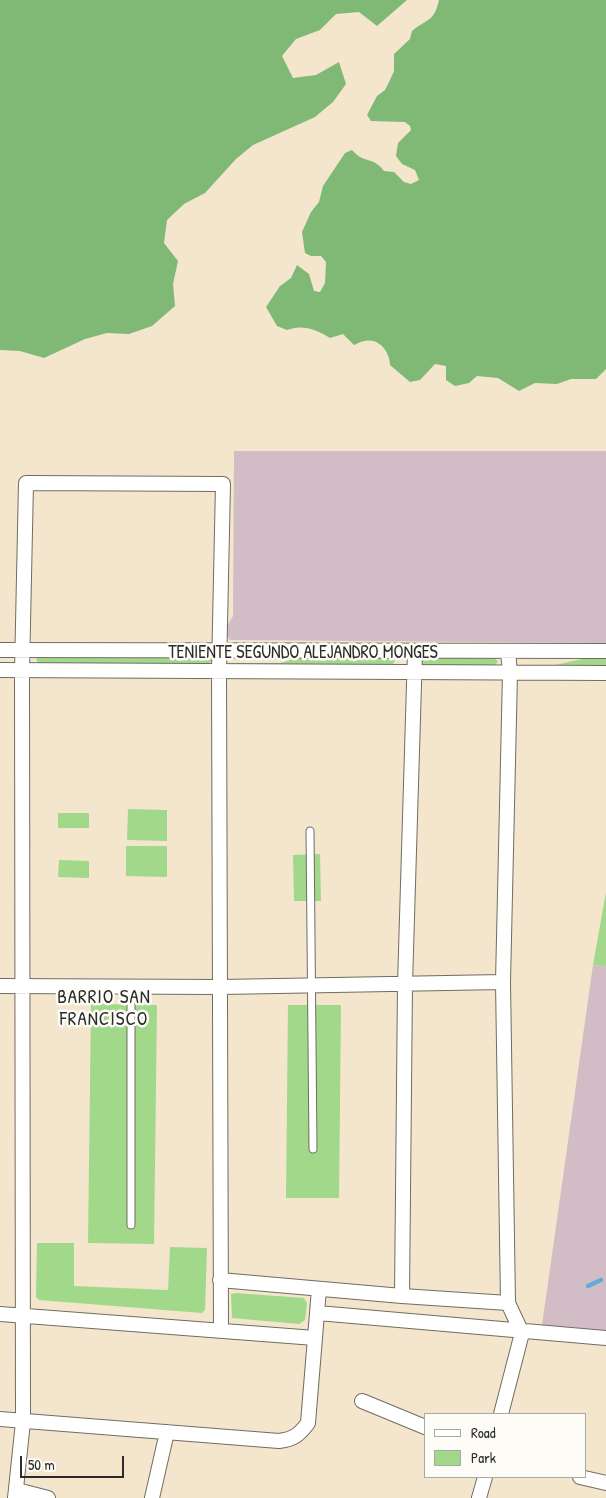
<!DOCTYPE html>
<html>
<head>
<meta charset="utf-8">
<style>
	body { margin:0 }
	#map { position:relative; width:606px; height:1498px; overflow:hidden; background:#f3e6cc; font-family:"Patrick Hand",sans-serif }
	canvas { display:block }
	.legend { position:absolute; left:424px; top:1413px; width:162px; height:65px; box-sizing:border-box; background:#fdfcf7; border:1px solid #a9a8a5; margin:0; padding:6px 9px; list-style:none; font-size:15px; color:#2b2b2b }
	.legend li { display:flex; align-items:center; gap:10px; height:25px }
	.legend b { width:25px; border:1px solid #a9a8a5 }
	.scale { position:absolute; left:20px; top:1456px; width:104px; height:22px; box-sizing:border-box; border:2px solid #2b2b2b; border-top:0; padding-left:6px; font-size:15px; line-height:18px; white-space:nowrap; color:#2b2b2b; -webkit-text-stroke:4px #fdfcf7; paint-order:stroke }
</style>
</head>
<body>
<div id="map">
<canvas width="606" height="1498"></canvas>
<ul class="legend">
<li><b style="height:6px;background:#fff"></b>Road</li>
<li><b style="height:14px;background:#a1d889"></b>Park</li>
</ul>
<div class="scale">50 m</div>
</div>
<script>
const ctx = document.querySelector('canvas').getContext('2d');
ctx.lineJoin = 'round';
function paint(path, color) { ctx.fillStyle = color; ctx.fill(path, 'evenodd'); }
function stroke(path, color, width, dash) { ctx.strokeStyle = color; ctx.lineWidth = width; ctx.lineCap = dash ? 'butt' : 'round'; ctx.setLineDash(dash || []); ctx.stroke(path); }
function drawText(font, color, halo, rows, align = 'center') {
  ctx.font = font + ' "Patrick Hand",sans-serif'; ctx.lineWidth = 5; ctx.setLineDash([]); ctx.textBaseline = 'middle'; ctx.strokeStyle = halo; ctx.fillStyle = color; for (const [text, x, y, turn = 0] of rows) {
    ctx.save(); ctx.translate(x, y); ctx.rotate((+turn || 0) * Math.PI / 180); ctx.textAlign = isNaN(turn) ? turn : align; if (halo) ctx.strokeText(text, 0, 0); ctx.fillText(text, 0, 0); ctx.restore();
  }
}
paint(new Path2D(`
	M 234,451 L 606,451 L 606,643 L 230,640 L 227,636 L 227,626 L 233,616 Z
	M 593,965 L 606,966 L 606,1344 L 540,1339 Z`), '#d2bdc6');
paint(new Path2D(`
	M 40,656 L 209,657 L 212,660 L 208,665 L 39,664 L 36,659 Z
	M 300,657 L 392,657 L 395,661 L 391,666 L 238,665 L 236,663 L 280,663 Z
	M 422,658 L 495,658 L 498,662 L 494,666 L 422,666 L 420,659 Z
	M 582,659 L 606,659 L 606,667 L 517,666 L 555,665 Z
	M 128,809 L 167,810 L 167,841 L 127,840 Z
	M 58,813 L 89,813 L 89,828 L 58,828 Z
	M 126,846 L 167,846 L 167,877 L 126,876 Z
	M 320,854 L 321,901 L 294,901 L 293,855 Z
	M 59,860 L 89,861 L 89,878 L 58,877 Z
	M 606,892 L 606,966 L 593,965 Z
	M 91,1004 L 157,1005 L 154,1244 L 88,1243 Z
	M 288,1005 L 341,1005 L 339,1198 L 286,1198 Z
	M 37,1243 L 74,1243 L 74,1286 L 168,1290 L 170,1247 L 207,1248 L 205,1310 L 202,1313 L 39,1300 L 36,1297 Z
	M 236,1293 L 304,1298 L 307,1303 L 305,1320 L 299,1324 L 232,1318 L 231,1294 Z`), '#a1d889');
paint(new Path2D(`
	M 0,0 L 407,0 L 377,26 L 359,12 L 336,14 L 320,30 L 296,39 L 282,56 L 293,78 L 316,75 L 339,62 L 346,84 L 333,102 L 315,117 L 253,145 L 236,159 L 205,193 L 184,204 L 167,220 L 164,243 L 178,261 L 173,284 L 175,306 L 152,326 L 129,334 L 107,333 L 85,339 L 44,358 L 20,351 L 0,350 Z
	M 439,0 L 606,0 L 606,369 L 596,379 L 571,379 L 557,384 L 535,383 L 519,391 L 498,378 L 477,376 L 469,383 L 455,386 L 446,380 L 446,366 L 435,364 L 420,380 L 410,382 L 390,365 C 390,353 380,338 365,341 C 361,341 357,344 354,345 L 343,334 L 330,338 C 316,329 302,324 287,330 L 277,326 L 266,307 L 280,286 L 291,278 L 297,265 L 309,274 L 314,291 L 320,292 L 325,283 L 326,262 L 321,256 L 311,256 L 305,253 L 302,232 L 311,212 L 319,202 L 323,186 L 345,153 L 352,150 C 365,165 372,155 384,171 L 394,172 L 404,182 L 411,184 L 419,180 L 415,170 L 402,164 L 396,156 L 398,143 L 411,130 L 410,126 L 405,122 L 371,121 L 367,115 L 377,96 L 385,90 L 390,80 L 394,71 L 394,54 L 410,39 L 412,31 C 428,18 434,22 439,0 Z`), '#80b875');
stroke(new Path2D(`
	M 588,1286 L 601,1280`), '#5dadd8', 4.5);
const lane = new Path2D(`
	M 310,831 L 313,1149
	M 131,1225 L 131,986`);
const street = new Path2D(`
	M 0,650 L 606,651
	M 508,651 L 510,673 L 503,982 L 508,1303 L 522,1333
	M 0,670 L 606,673
	M 0,986 L 221,987 L 503,982
	M 220,1280 L 402,1296 L 508,1303
	M 402,1296 L 405,984 L 415,651
	M 318,1313 L 606,1338
	M 0,1314 L 315,1338
	M 362,1401 L 425,1427
	M 501,1414 L 522,1333
	M 0,1419 L 279,1441 C 294,1439 299,1435 308,1423 L 319,1289
	M 580,1477 L 606,1483
	M 17,1490 L 48,1498
	M 15,1498 L 23,1422 L 22,671 L 26,483 L 223,484 L 219,671 L 221,1330
	M 152,1498 L 167,1432
	M 479,1498 L 485,1477`);
stroke(lane, '#716c63', 9);
stroke(street, '#716c63', 16);
stroke(lane, '#fff', 7);
stroke(street, '#fff', 14);
drawText('18px', '#2b2b2b', '#fdfcf7', [
	["TENIENTE SEGUNDO ALEJANDRO MONGES",303,653]
]);
ctx.letterSpacing = '1px';
drawText('19px', '#2b2b2b', '#fdfcf7', [
	["BARRIO SAN",104,998],
	["FRANCISCO",104,1020]
]);
ctx.letterSpacing = '0px';
</script>
</body>
</html>
